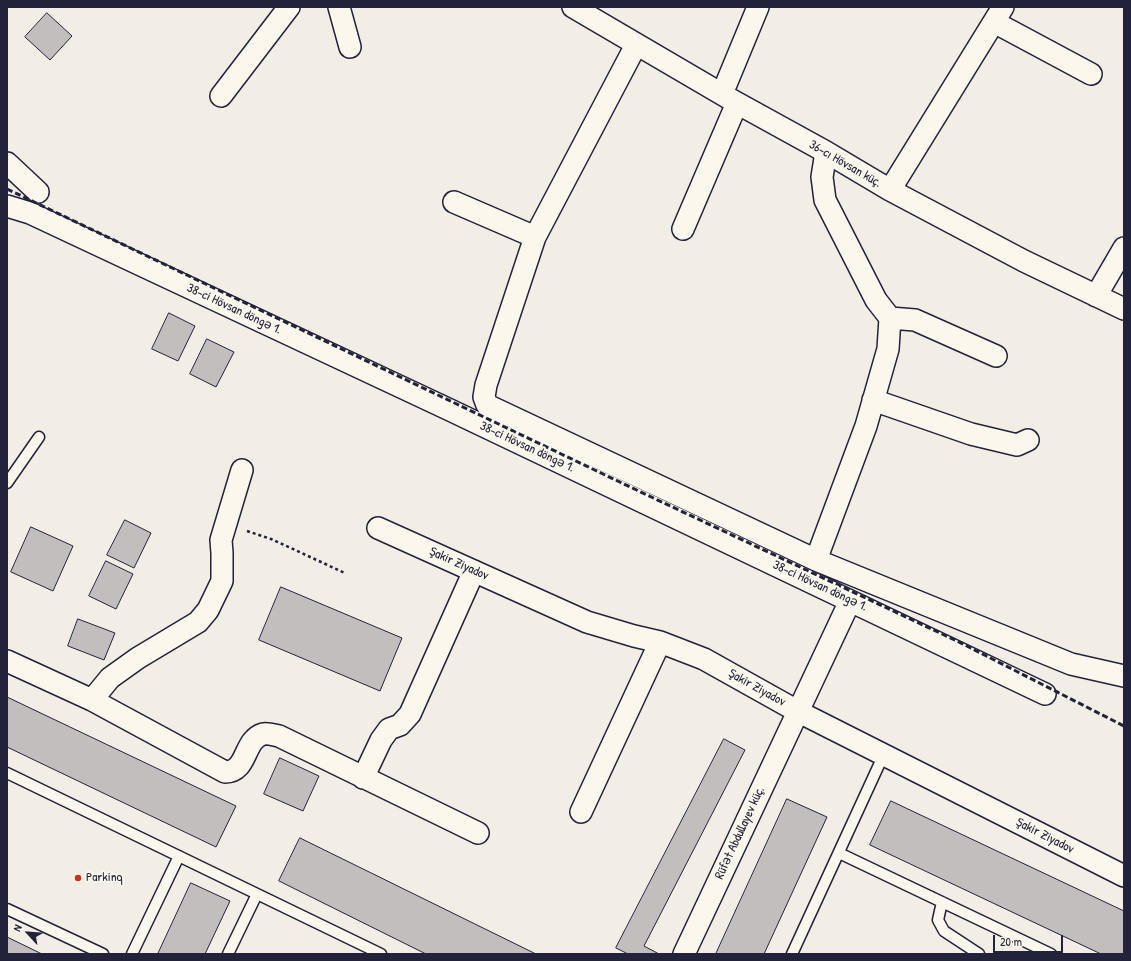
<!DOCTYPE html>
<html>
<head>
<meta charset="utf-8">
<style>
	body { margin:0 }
	#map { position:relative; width:1131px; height:961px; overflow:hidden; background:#f2eee5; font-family:"Patrick Hand",sans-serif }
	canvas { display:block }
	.frame { position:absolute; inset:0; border:8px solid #22223b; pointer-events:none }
	.north { position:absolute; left:8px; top:913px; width:40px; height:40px; -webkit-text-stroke:3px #fbf7ec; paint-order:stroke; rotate:296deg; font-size:11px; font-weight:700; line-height:16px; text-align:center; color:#22223b }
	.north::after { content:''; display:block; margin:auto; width:14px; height:18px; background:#22223b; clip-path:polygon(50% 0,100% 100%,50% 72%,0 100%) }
	.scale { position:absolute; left:993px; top:935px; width:70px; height:18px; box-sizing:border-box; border:2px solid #22223b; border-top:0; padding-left:5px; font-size:12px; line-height:14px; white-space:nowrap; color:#22223b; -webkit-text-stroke:3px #fbf7ec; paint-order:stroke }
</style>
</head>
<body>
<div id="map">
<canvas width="1131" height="961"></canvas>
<div class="frame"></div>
<div class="north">N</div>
<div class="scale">20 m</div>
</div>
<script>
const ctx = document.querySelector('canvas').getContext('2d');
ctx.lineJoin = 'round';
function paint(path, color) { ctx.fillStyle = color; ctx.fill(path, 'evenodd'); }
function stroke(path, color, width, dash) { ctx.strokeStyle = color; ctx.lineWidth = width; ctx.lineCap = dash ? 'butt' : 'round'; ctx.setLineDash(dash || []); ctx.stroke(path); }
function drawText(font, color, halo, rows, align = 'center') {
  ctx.font = font + ' "Patrick Hand",sans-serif'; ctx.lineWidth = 4; ctx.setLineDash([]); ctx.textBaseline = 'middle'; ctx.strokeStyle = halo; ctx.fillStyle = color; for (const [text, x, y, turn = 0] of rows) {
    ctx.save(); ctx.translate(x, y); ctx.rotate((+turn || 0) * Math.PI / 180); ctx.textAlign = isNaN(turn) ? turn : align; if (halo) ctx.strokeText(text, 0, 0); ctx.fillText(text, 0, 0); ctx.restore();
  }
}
const building = new Path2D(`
	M 47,13 L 72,36 L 50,60 L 25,37 Z
	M 169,313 L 195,326 L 178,361 L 152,349 Z
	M 207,339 L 234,352 L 216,387 L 190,374 Z
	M 125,520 L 151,533 L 134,568 L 107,555 Z
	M 31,527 L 73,546 L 53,591 L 11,572 Z
	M 106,561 L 133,574 L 116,609 L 89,596 Z
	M 281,587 L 402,638 L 380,691 L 259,640 Z
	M 78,619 L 115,633 L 104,660 L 68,646 Z
	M 7,697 L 236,806 L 216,847 L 7,747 Z
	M 724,739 L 745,750 L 644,946 L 659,954 L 628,954 L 616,948 Z
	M 280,758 L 319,776 L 303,811 L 264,794 Z
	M 787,799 L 827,817 L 764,954 L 716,954 Z
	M 891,801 L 1124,911 L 1124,954 L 1101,954 L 870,845 Z
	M 300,838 L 536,954 L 426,954 L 279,881 Z
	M 191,883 L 230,901 L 205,954 L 158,954 Z
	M 7,937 L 42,954 L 7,954 Z`);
paint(building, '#c2bebe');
stroke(building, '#22223b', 1);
const lane = new Path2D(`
	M 7,483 L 39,437
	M 7,773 L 381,954
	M 839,853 L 1051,954
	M 942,902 L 938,920 L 944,931 L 979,954
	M 7,909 L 103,954
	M 132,954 L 179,856
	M 228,954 L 257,894
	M 792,954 L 884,754`);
const street = new Path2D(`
	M 339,7 L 350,47
	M 573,7 L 737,103 L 826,152 L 890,190 L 1024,261 L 1124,309
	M 994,22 L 1091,74
	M 636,45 L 535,237 L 486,385 L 484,397 L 487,405 L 816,560 L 1071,664 L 1124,676
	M 722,94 L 758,7
	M 221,96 L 289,7
	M 7,163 L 38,192
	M 890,190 L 1003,7
	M 454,202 L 535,237
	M 7,206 L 30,213 L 450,410 L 1045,694
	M 683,229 L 737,103
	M 1096,296 L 1124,248
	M 890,318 L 915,320 L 996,356
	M 873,400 L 971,434 L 1017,445 L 1028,440
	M 378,528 L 587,622 L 634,636 L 660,642 L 704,659 L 797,711 L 1124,876
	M 816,560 L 866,426 L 888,349 L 890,318 L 876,300 L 825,200 L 822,177 L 826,152
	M 7,661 L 92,700 L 225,772 C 248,772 243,740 263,734 C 268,733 274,735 279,736 L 478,833
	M 92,700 L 110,678 L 138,658 L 198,622 L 208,610 L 222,581 L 222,553 L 221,540 L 242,470
	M 363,778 L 381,740 L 389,729 L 400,725 L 410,714 L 474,571
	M 581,812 L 660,642
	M 684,954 L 850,601`);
stroke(lane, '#22223b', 13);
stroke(street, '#22223b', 24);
stroke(new Path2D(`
	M 247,531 L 271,539 L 345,573`), '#22223b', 2.5, [3, 3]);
stroke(lane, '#fbf7ec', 10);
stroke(street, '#fbf7ec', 21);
stroke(new Path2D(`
	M 7,189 L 647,495 L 957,641 L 1124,726`), '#22223b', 3, [6, 3]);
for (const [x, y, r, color] of [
	[78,878,4,"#c8321e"]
]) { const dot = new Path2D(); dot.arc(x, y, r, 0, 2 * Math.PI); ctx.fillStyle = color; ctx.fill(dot); stroke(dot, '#fbf7ec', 1.5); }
drawText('13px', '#22223b', '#fbf7ec', [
	["36-cı Hövsan küç.",845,164,30],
	["38-ci Hövsan döngə 1.",234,309,25],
	["38-ci Hövsan döngə 1.",527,447,25],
	["Şakir Ziyadov",459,564,24],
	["38-ci Hövsan döngə 1.",820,586,25],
	["Şakir Ziyadov",757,688,29],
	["Rüfət Abdullayev küç.",740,833,-65],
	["Şakir Ziyadov",1045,836,27]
]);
drawText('13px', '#22223b', '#fbf7ec', [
	["Parkinq",86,878]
], 'left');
</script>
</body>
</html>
